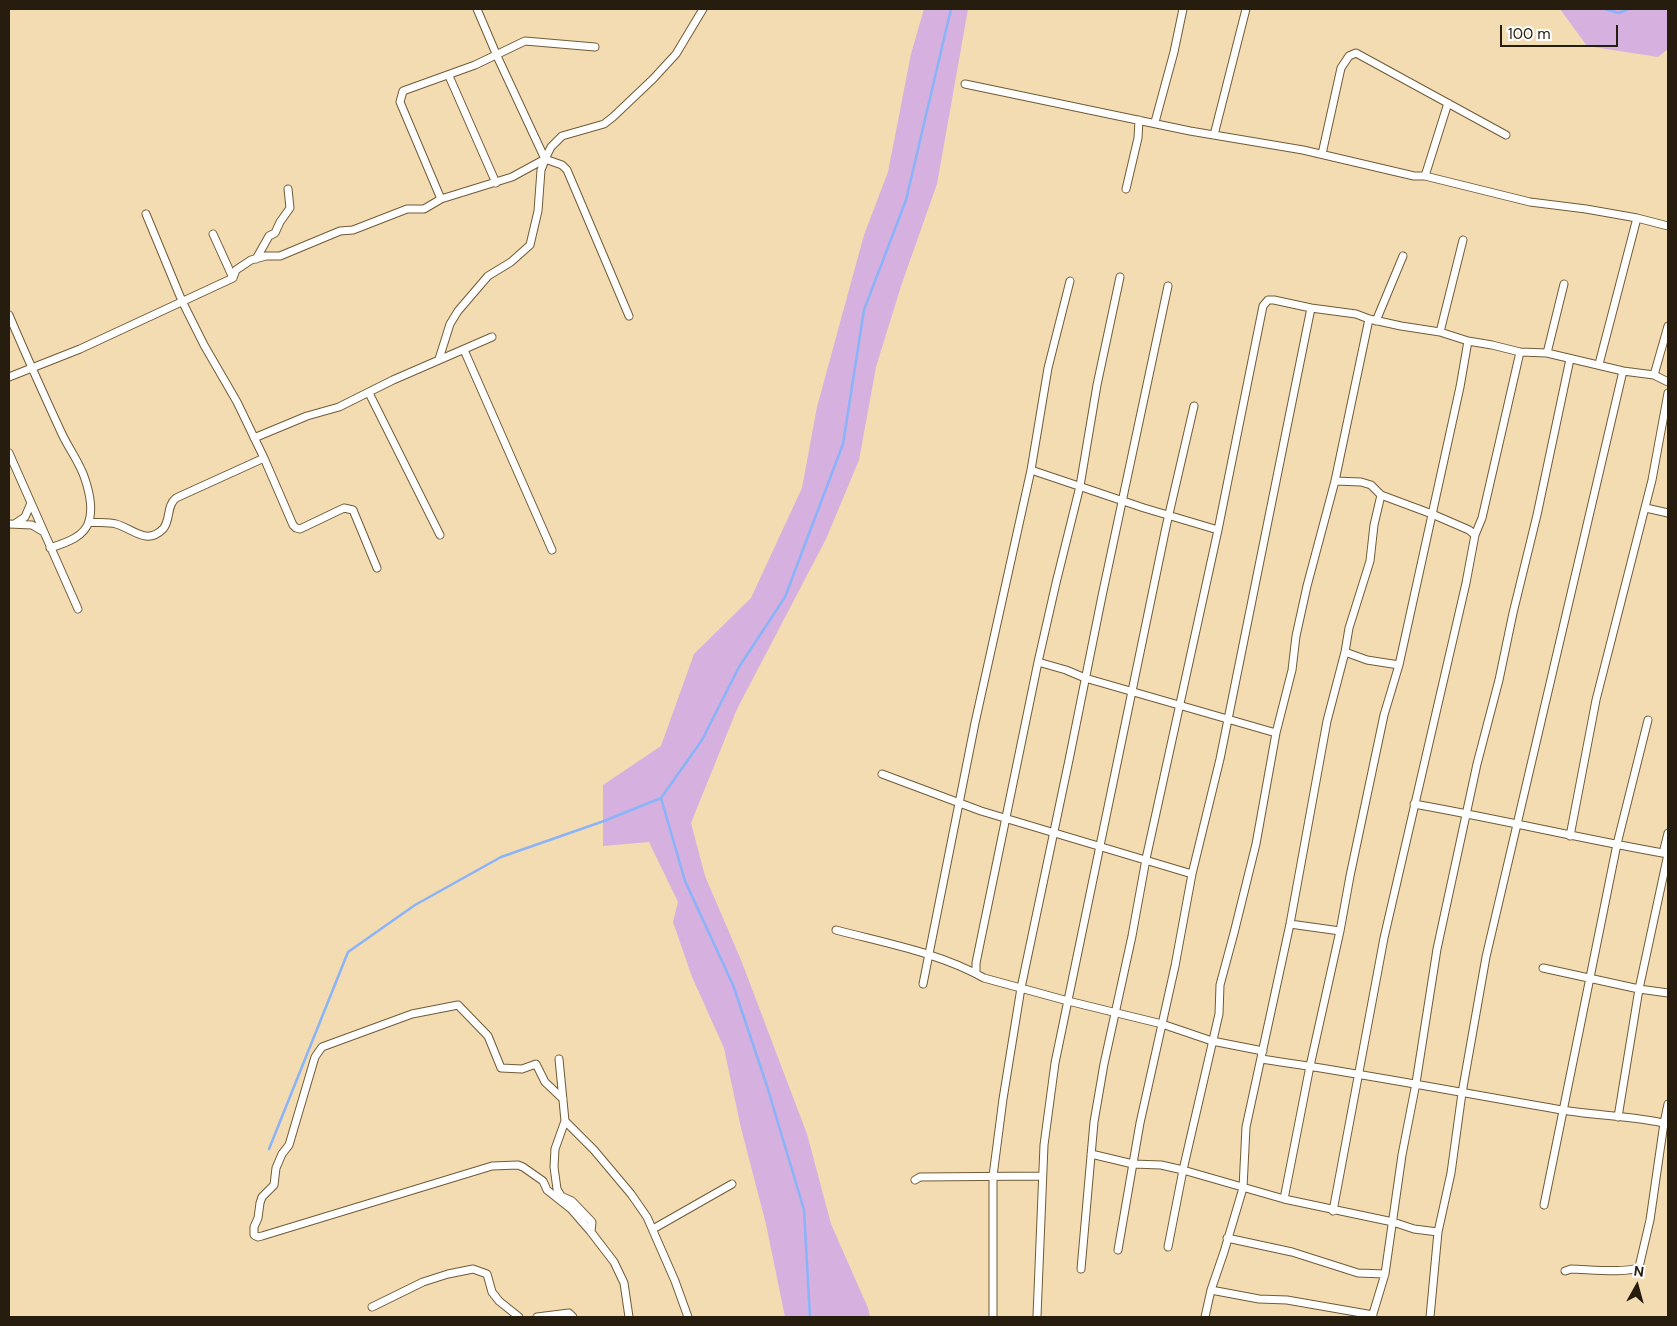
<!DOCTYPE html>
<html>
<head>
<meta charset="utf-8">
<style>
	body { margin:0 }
	#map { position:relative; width:1677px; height:1326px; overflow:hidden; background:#f3dbb2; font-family:"DM Sans",sans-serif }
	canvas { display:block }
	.frame { position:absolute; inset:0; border:10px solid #261d0e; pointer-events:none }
	.north { position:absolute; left:1612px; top:1261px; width:50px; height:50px; -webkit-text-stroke:4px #fff; paint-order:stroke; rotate:7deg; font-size:14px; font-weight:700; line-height:20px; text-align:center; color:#261d0e }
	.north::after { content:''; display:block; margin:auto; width:18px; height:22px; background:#261d0e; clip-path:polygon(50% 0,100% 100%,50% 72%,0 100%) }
	.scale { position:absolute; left:1500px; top:25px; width:118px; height:22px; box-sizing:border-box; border:2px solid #261d0e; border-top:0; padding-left:6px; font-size:15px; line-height:18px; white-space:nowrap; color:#261d0e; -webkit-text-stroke:4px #fff; paint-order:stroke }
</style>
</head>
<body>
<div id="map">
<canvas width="1677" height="1326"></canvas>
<div class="frame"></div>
<div class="north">N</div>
<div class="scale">100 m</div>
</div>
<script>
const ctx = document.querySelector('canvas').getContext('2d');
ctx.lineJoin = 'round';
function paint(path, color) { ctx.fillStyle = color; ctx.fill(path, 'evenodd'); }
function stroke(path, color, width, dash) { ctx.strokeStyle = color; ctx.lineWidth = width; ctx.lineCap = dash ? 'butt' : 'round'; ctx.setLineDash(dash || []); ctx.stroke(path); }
paint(new Path2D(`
	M 924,9 L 968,9 L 937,184 L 901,286 L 876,367 L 859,460 L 826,539 L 737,709 L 691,823 L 705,876 L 741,960 L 807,1134 L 831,1224 L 868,1308 L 870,1317 L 785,1317 L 766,1224 L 741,1128 L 724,1048 L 692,977 L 673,922 L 678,902 L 649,842 L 603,846 L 603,785 L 661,746 L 694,654 L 751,598 L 802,488 L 817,407 L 864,235 L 888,172 L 911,54 Z
	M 1560,9 L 1668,9 L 1668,49 L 1658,57 L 1587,46 Z`), '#d6b0df');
stroke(new Path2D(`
	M 1605,9 L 1619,13 L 1628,9
	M 269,1149 L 348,952 L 415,905 L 501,857 L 604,821 L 661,798
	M 810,1317 L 804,1210 L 767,1086 L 733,985 L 685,881 L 661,798 L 702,740 L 739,667 L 785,597 L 843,444 L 864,310 L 906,200 L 951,9`), '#8ab4f8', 2.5);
const street = new Path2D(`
	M 477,9 L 497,56 L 545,159 L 562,165 L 567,170 L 629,316
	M 449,76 L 496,183
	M 965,84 L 1190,131 L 1303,150 L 1414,176 L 1425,176 L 1530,202 L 1586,209 L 1637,218 L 1668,226
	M 1155,122 L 1174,52 L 1183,9
	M 1214,135 L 1246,9
	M 1322,154 L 1341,68 L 1349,56 L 1356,53 L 1506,135
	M 1425,176 L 1448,103
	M 1126,189 L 1138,138 L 1139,120
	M 441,199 L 400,102 L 403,91 L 475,65 L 525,41 L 595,47
	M 146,214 L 182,301 L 204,345 L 237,402 L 264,458 L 293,525 L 296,528 L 300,529 L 344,508 L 353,510 L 377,568
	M 213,234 L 233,278
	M 256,259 L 269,236 L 275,233 L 280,222 L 290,208 L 288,189
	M 9,315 C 26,355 44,395 62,434 C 69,449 80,463 85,479 C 89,491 93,508 89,521 C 85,537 65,543 50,548
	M 1376,321 L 1403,256
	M 1440,332 L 1463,240
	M 464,350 L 552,550
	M 1547,353 L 1564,284
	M 439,359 L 450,324 L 458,311 L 488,276 L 511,262 L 530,245 L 538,211 L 541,170 L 545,160
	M 1599,364 L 1637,218
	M 1654,375 L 1668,326
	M 9,377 L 80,349 L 233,278 L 236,270 L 251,260 L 266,256 L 280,256 L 340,231 L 353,230 L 407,209 L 424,209 L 441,199 L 512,177 L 545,159 L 551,147 L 562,136 L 604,124 L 613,117 L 653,79 L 676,54 L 703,9
	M 369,393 L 440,535
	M 254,438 L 307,416 L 339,407 L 393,380 L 492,337
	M 9,453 L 78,609
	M 1031,470 L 1144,508 L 1218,530
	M 1335,481 L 1361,482 L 1371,485 L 1381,495 L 1432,514 L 1469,530 L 1475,535
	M 1646,508 L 1668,513
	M 89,522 C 98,523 108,522 116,524 C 132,528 146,546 163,529 C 171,520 166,506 176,498 L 264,458
	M 16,523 L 25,517 L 31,503
	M 9,524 L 32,525 L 42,531
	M 1345,652 L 1367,660 L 1399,665
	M 1038,662 L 1066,670 L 1085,678 L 1276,733
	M 882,774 L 981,811 L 1192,874
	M 1414,804 C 1499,819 1583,839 1668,854
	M 1570,836 L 1596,700 L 1652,480 L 1668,393
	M 1663,853 L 1668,833
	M 1290,924 L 1340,931
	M 836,930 C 885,943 940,953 984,978 L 1068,1001 L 1162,1024 L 1212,1041 L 1263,1051
	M 1543,968 L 1639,989 L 1668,993
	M 976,972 L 976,963 L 1038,662 L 1056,583 L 1080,486 L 1097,385 L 1120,277
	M 923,984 L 975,723 L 1031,470 L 1048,368 L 1070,281
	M 559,1059 L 565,1121 L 555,1149 L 554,1167 L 557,1189 L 561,1196 L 572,1201 L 592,1222 L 591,1232
	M 1261,1059 C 1360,1073 1457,1092 1556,1109 C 1593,1116 1632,1115 1668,1124
	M 563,1099 L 545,1082 L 536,1064 L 522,1069 L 501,1068 L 488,1036 L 458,1005 L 412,1014 L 322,1047 L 315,1057 L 289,1145 L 282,1154 L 276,1168 L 274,1185 L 262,1197 L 260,1203 L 258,1218 L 254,1227 L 254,1235 L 258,1237 L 262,1236 L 492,1166 L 518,1165 L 523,1167 L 543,1181 L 547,1190 L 571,1209 L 591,1232 L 614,1262 L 624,1283 L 629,1317
	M 1618,1117 L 1639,989 L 1668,854
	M 565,1121 L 594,1150 L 631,1194 L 647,1217 L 675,1281 L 688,1317
	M 1091,1154 L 1133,1164 L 1161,1165 L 1183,1170 L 1284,1199 L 1393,1222 L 1414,1229 L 1438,1232
	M 915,1180 L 920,1177 L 1042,1176
	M 1284,1199 L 1310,1066 L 1340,931 L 1350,876 L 1384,715 L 1399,665 L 1460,387 L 1468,341
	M 1544,1205 L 1617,844 L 1648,720
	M 1333,1211 L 1384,938 L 1466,583 L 1475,535 L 1482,518 L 1520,352
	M 653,1229 L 732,1184
	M 1227,1238 L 1292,1252 L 1358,1273 L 1385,1274
	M 1168,1247 L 1183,1170 L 1219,1014 L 1220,985 L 1234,933 L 1256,844 L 1276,733 L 1292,670 L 1296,636 L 1307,586 L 1335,481 L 1369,319
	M 1118,1250 L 1140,1123 L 1175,966 L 1192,874 L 1220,759 L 1311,308
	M 1081,1269 L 1094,1122 L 1104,1064 L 1132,936 L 1146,859 L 1218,530 L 1263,306 L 1268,300 L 1274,300 L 1311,308 L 1356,314 L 1369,319 L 1401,326 L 1440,332 L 1468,341 L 1492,345 L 1520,352 L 1547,353 L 1623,371 L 1654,375 L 1668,382
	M 1565,1271 L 1571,1269 C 1586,1269 1628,1274 1639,1267 L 1650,1220 L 1664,1123 L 1668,1104
	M 1211,1290 L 1259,1299 L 1287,1300 L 1373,1315
	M 372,1307 L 423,1282 L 448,1274 L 473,1269 L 487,1274 L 492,1292 L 499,1301 L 519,1317
	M 993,1315 L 993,1176 L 1003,1099 L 1021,988 L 1069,760 L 1102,596 L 1168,286
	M 1037,1316 L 1044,1145 L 1055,1063 L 1166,527 L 1194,406
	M 537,1317 L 569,1313 L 573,1317
	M 1205,1317 L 1211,1290 L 1224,1252 L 1243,1188 L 1246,1127 L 1290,924 L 1327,721 L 1345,652 L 1349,628 L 1370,561 L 1374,525 L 1381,495
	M 1372,1317 L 1385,1274 L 1402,1155 L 1416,1083 L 1437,949 L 1477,764 L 1499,680 L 1513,613 L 1537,515 L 1570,359
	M 1430,1317 L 1438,1232 L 1451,1173 L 1462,1093 L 1486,957 L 1623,371`);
stroke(street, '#715b37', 9);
stroke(street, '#fff', 7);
</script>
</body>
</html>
